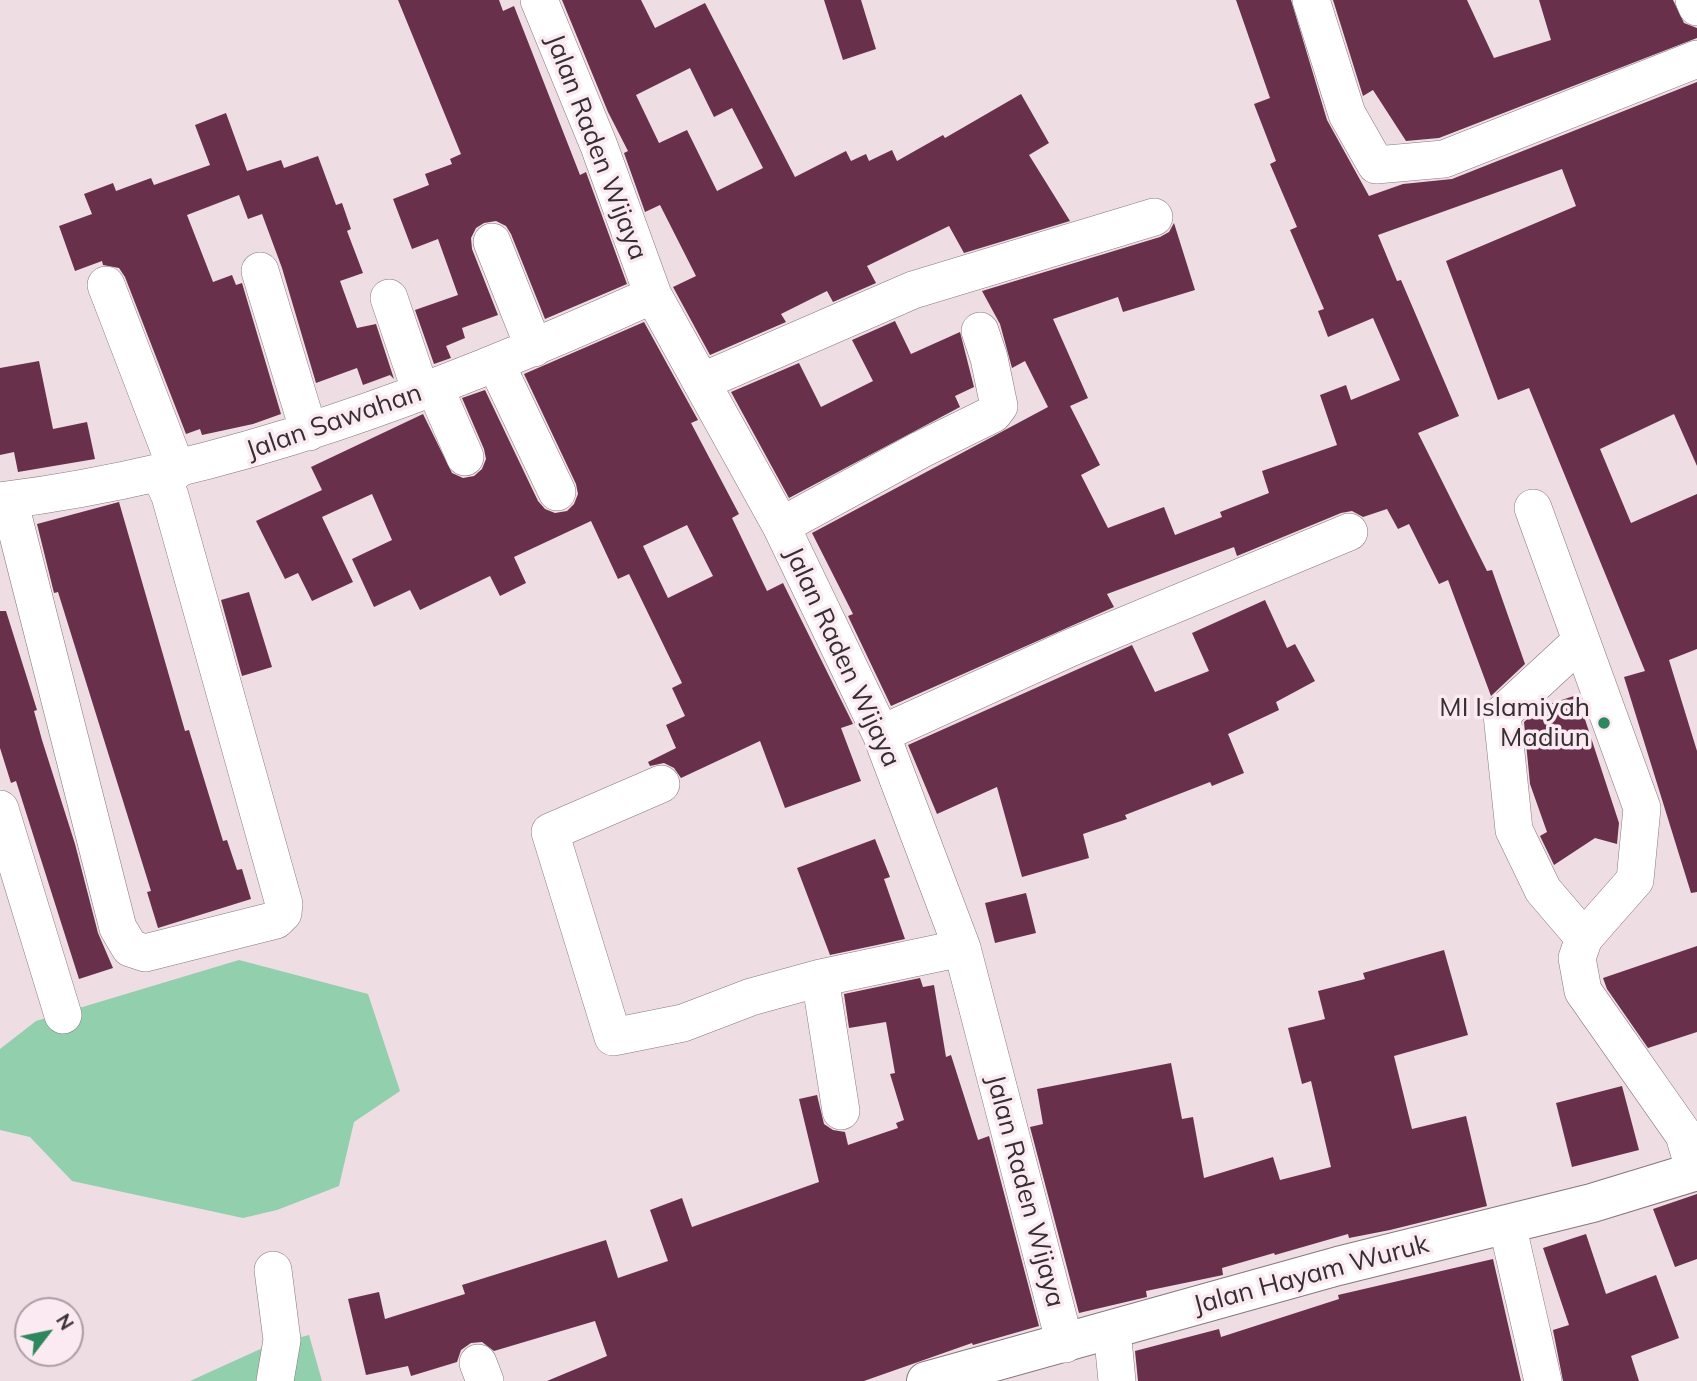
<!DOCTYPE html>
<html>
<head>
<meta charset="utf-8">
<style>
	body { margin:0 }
	#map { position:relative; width:1697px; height:1381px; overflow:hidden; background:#eedde3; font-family:Mulish,sans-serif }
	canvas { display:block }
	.north { position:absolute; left:14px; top:1297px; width:70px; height:70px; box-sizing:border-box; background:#fbeaf1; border:2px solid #ac9fa4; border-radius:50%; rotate:58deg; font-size:19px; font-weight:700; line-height:28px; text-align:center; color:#352f31 }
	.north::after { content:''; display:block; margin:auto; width:24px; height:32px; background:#2e875d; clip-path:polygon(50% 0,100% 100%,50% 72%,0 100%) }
</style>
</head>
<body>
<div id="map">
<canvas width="1697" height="1381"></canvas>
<div class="north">N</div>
</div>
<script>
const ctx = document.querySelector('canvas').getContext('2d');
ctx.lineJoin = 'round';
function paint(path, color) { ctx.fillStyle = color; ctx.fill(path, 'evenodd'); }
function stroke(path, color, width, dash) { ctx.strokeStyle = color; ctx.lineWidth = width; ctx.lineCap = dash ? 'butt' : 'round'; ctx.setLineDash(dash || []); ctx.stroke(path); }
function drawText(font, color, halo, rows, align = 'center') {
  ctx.font = font + ' Mulish,sans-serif'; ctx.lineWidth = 7; ctx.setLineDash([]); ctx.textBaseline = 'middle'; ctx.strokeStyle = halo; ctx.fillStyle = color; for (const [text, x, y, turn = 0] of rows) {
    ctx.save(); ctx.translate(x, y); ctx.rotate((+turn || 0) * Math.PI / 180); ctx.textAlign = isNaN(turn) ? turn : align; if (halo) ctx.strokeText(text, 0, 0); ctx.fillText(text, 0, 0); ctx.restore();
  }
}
paint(new Path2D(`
	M 239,960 L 368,994 L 400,1091 L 354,1122 L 339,1186 L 277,1210 L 243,1218 L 72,1181 L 30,1137 L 0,1130 L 0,1049 L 36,1021 Z
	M 309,1335 L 322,1381 L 190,1381 L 267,1346 Z`), '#92cfac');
paint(new Path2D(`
	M 398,0 L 499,0 L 503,11 L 514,6 L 580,175 L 586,172 L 627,284 L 545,319 L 511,234 L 506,226 L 496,221 L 484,223 L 476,228 L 471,238 L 472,249 L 498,315 L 462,328 L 465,338 L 446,346 L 451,358 L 434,364 L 415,310 L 458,295 L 438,239 L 412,249 L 393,199 L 429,185 L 425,174 L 452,164 L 450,159 L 461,154 Z
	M 562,0 L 641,0 L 655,28 L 705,3 L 795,177 L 846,151 L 851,161 L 866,154 L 869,161 L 892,150 L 897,161 L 943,135 L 945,138 L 1021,94 L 1049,143 L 1029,155 L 1070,221 L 964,253 L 949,226 L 867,266 L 876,283 L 833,302 L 827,291 L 781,314 L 786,322 L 710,355 L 673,287 L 696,276 L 660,205 L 645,212 L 624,153 L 628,151 L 608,112 ZM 690,68 L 714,117 L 732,108 L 763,168 L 717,191 L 687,130 L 659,143 L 636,95 Z
	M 824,0 L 861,0 L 876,49 L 843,60 Z
	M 1236,0 L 1291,0 L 1327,120 L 1369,196 L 1403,184 L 1452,179 L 1697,82 L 1697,466 L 1674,414 L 1600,449 L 1631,523 L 1697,494 L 1697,649 L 1669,660 L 1697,751 L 1697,892 L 1691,893 L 1624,677 L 1645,671 L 1529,388 L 1498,400 L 1446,261 L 1576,206 L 1562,169 L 1378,235 L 1397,281 L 1401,280 L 1459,416 L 1418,433 L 1487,571 L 1492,570 L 1525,664 L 1491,696 L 1448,580 L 1439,584 L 1409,524 L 1398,529 L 1387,509 L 1363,517 L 1352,511 L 1341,513 L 1237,556 L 1234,547 L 1107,594 L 1114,607 L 891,706 L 848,616 L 853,614 L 812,533 L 1048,407 L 1025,361 L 1012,368 L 1000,324 L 982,291 L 1160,237 L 1169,232 L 1174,223 L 1195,290 L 1123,312 L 1118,297 L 1053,319 L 1088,398 L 1070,406 L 1100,465 L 1081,475 L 1108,528 L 1164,507 L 1175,535 L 1222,517 L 1220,512 L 1269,493 L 1262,471 L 1337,445 L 1320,395 L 1346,385 L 1351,400 L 1400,380 L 1373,318 L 1328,337 L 1318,311 L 1324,309 L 1290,230 L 1297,227 L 1270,164 L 1276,161 L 1254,104 L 1270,98 Z
	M 1333,0 L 1467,0 L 1494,58 L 1551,40 L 1539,0 L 1673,0 L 1684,23 L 1697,28 L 1697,38 L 1439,138 L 1406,141 L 1373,90 L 1363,96 Z
	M 226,113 L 247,171 L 281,160 L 284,168 L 318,156 L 336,205 L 342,203 L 351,229 L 347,231 L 363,273 L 340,281 L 357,328 L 376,324 L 394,379 L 390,375 L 363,385 L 357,368 L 316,383 L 282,268 L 262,214 L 248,219 L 239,195 L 187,215 L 213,282 L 232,275 L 236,285 L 242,283 L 281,414 L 253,424 L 202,435 L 200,429 L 186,434 L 125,277 L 119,268 L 103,265 L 102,261 L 75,271 L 59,226 L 92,214 L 84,194 L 113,183 L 116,191 L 151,178 L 154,185 L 210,165 L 195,125 Z
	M 895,321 L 911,354 L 960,332 L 974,387 L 955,396 L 960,407 L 789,498 L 731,392 L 799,363 L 821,407 L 873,381 L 852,340 Z
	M 644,322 L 698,420 L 691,423 L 739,514 L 732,518 L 767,591 L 783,583 L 853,724 L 841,728 L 861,781 L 785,808 L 760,741 L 681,778 L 674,768 L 664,763 L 650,766 L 648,762 L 676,748 L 666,725 L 685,716 L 672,688 L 682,683 L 629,574 L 618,579 L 591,521 L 514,557 L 526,583 L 500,596 L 490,576 L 420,610 L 410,590 L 374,607 L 352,559 L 392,540 L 372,494 L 322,517 L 353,582 L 312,601 L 298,573 L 285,579 L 256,521 L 322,490 L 311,467 L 423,414 L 452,473 L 463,478 L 474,476 L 482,469 L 486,459 L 484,449 L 462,398 L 485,390 L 538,501 L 545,509 L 555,513 L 567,511 L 574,504 L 578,494 L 576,484 L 524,374 ZM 687,525 L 713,576 L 668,598 L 643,546 Z
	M 39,361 L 53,429 L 87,422 L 95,459 L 18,472 L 14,452 L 0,455 L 0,368 Z
	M 119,502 L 185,731 L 189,730 L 223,841 L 227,840 L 237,870 L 242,869 L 251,899 L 158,928 L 147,892 L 151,891 L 58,592 L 54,593 L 37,524 Z
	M 249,592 L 272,667 L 242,676 L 221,600 Z
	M 1265,600 L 1287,648 L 1295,644 L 1315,681 L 1276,702 L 1279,710 L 1228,734 L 1244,773 L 1212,786 L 1210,782 L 1125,815 L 1127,819 L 1083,834 L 1089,858 L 1022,877 L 997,787 L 937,814 L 908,745 L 1132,645 L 1155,692 L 1209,671 L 1192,633 Z
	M 0,611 L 6,611 L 37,710 L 34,711 L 42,740 L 75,844 L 98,933 L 113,968 L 79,979 L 16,781 L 11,783 L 0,748 Z
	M 1577,695 L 1619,823 L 1617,844 L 1595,838 L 1554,865 L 1540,836 L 1547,832 L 1530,784 L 1524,722 L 1540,707 Z
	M 875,839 L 890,877 L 884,879 L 905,939 L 830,955 L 797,868 Z
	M 1026,893 L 1036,933 L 995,943 L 985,903 Z
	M 1697,946 L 1697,1032 L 1648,1048 L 1607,989 L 1603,978 Z
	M 1444,950 L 1468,1035 L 1394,1056 L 1412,1129 L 1466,1116 L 1487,1206 L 1390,1230 L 1349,1238 L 1348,1234 L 1275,1255 L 1274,1253 L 1222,1268 L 1223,1275 L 1146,1291 L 1147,1297 L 1079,1313 L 1030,1127 L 1043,1124 L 1037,1089 L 1171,1063 L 1182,1119 L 1193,1117 L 1204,1178 L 1273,1157 L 1280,1180 L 1331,1167 L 1311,1081 L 1302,1084 L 1288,1028 L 1325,1019 L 1318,991 L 1365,979 L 1363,973 Z
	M 920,978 L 923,987 L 934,985 L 946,1057 L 951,1055 L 978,1140 L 989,1136 L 1039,1326 L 973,1345 L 972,1343 L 864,1381 L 547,1381 L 607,1356 L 595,1321 L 494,1351 L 482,1342 L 471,1343 L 461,1350 L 457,1362 L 411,1376 L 408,1366 L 366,1375 L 348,1299 L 379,1292 L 385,1319 L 465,1294 L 462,1285 L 606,1240 L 618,1278 L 668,1261 L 650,1210 L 682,1198 L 692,1227 L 819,1182 L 799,1099 L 817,1095 L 824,1124 L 833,1130 L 845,1132 L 848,1145 L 898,1128 L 896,1123 L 904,1120 L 890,1074 L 895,1073 L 886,1022 L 849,1028 L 844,994 Z
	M 1622,1086 L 1639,1150 L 1572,1167 L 1556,1103 Z
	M 1697,1194 L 1697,1259 L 1675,1267 L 1653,1209 Z
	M 1586,1234 L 1606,1294 L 1656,1275 L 1679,1338 L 1631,1356 L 1639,1381 L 1563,1381 L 1553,1330 L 1569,1325 L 1543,1248 Z
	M 1493,1259 L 1521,1381 L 1138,1381 L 1135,1351 L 1219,1329 L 1221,1337 L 1339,1299 L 1338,1295 Z`), '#69304b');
const minor = new Path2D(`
	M 539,0 L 599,146 L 653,295 L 781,526 L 881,734 L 962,948 L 1065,1344
	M 1311,0 L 1347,114 L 1376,165 L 1444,159 L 1697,59
	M 1694,0 L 1697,7
	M 492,242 L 534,348
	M 260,271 L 309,432
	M 106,285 L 177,470
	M 389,298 L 421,392
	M 496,364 L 557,492
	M 701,382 L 913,290 L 1154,217
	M 435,388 L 465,457
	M 9,500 L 118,928 L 130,948 L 145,953 L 276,920 L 283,913 L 284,904 L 170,496 L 160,474
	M 0,501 C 231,472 443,390 653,295
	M 1533,508 L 1642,808 L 1635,880 L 1584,938 L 1577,958 L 1583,991 L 1684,1135 L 1695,1172
	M 781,526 L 920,450 L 993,414 L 999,406 L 989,358 L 980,331
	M 1581,641 L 1502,714 L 1514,830 L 1543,890 L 1584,938
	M 881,734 L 1070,648 L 1349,532
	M 661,784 L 550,832 L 613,1037 L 683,1023 L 751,997 L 820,978
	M 0,809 L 63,1015
	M 841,1111 L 820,978 L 962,948
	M 1507,1224 L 1543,1381
	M 273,1270 L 282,1340 L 275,1381
	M 1112,1329 L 1117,1381
	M 478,1363 L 485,1381`);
const major = new Path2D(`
	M 926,1381 L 1338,1266 L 1592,1203 L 1697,1171`);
stroke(minor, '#87787e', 38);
stroke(major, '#87787e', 40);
stroke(minor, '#fff', 37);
stroke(major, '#fff', 38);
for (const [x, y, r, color] of [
	[1604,723,7,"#2e875d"]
]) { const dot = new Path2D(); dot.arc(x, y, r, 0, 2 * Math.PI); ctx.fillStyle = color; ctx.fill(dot); stroke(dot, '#fbeaf1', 2.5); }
drawText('26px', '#352f31', '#fbeaf1', [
	["Jalan Raden Wijaya",596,147,69],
	["Jalan Sawahan",334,422,-19],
	["Jalan Raden Wijaya",842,657,65],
	["Jalan Raden Wijaya",1025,1191,75],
	["Jalan Hayam Wuruk",1311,1275,-15]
]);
drawText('26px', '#352f31', '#fbeaf1', [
	["MI Islamiyah",1590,708],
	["Madiun",1590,738]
], 'right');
</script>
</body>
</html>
